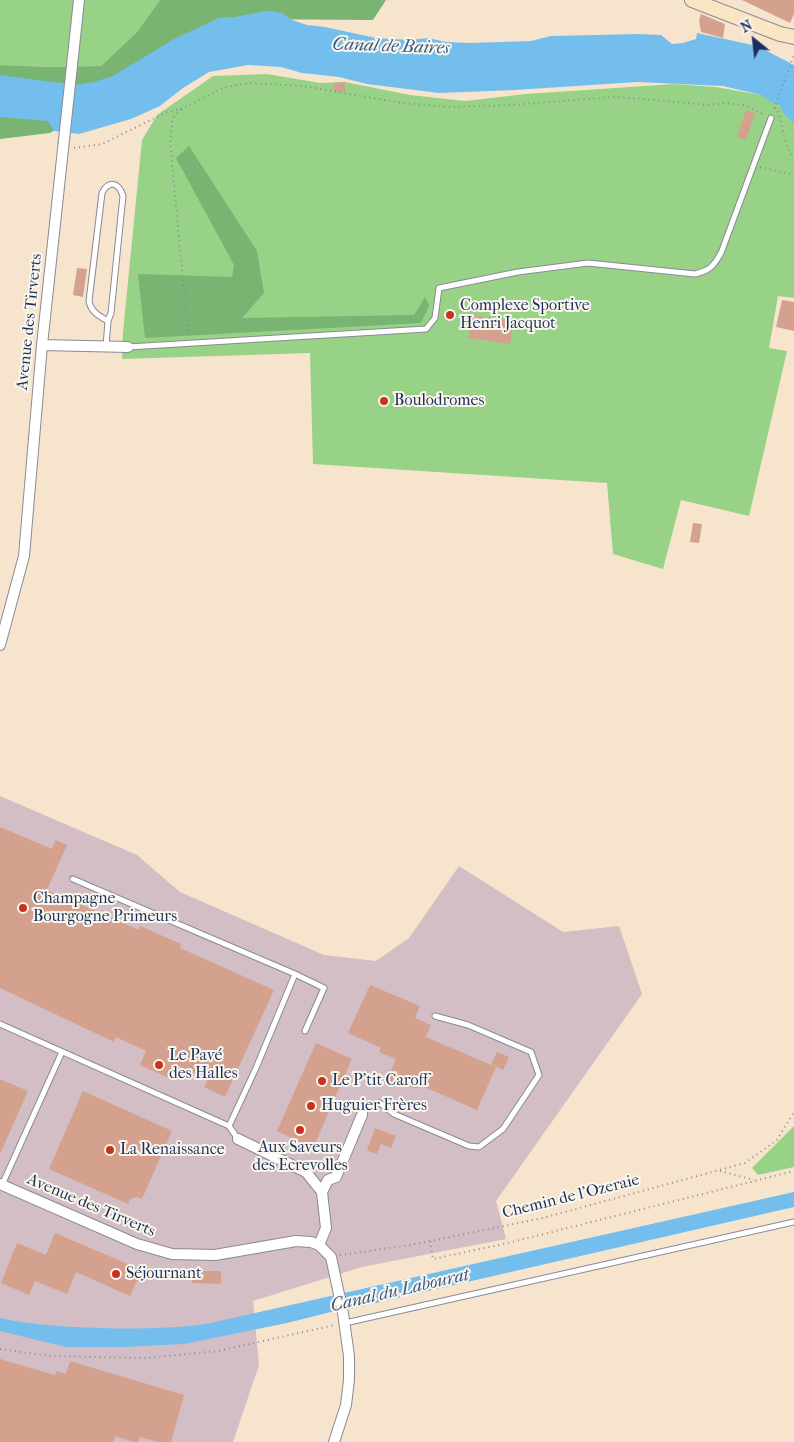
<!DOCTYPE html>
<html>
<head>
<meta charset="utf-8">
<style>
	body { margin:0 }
	#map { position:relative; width:794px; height:1442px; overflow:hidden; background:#f7e4cd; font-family:"IM FELL French Canon",serif }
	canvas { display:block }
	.north { position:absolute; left:729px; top:15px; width:50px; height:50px; -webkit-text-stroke:4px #fbf7ec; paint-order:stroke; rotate:331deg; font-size:14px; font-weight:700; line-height:20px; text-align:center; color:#1b2f5e }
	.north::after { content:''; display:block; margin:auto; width:18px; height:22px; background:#1b2f5e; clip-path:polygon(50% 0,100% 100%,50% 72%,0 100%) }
</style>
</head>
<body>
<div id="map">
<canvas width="794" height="1442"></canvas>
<div class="north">N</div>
</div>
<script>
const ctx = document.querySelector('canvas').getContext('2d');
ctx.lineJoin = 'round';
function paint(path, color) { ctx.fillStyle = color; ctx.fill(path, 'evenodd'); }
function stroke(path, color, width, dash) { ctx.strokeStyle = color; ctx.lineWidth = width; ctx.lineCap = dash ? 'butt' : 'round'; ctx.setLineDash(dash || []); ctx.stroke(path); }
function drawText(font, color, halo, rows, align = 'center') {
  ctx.font = font + ' "IM FELL French Canon",serif'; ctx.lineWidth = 4; ctx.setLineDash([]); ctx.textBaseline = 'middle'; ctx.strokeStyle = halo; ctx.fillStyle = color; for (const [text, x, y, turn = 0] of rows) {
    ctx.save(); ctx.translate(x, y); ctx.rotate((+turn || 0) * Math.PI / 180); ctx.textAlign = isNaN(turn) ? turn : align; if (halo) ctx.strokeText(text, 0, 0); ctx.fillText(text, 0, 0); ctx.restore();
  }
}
paint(new Path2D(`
	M 0,796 L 137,855 L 180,892 L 324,955 L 376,961 L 409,938 L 459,866 L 563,932 L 619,926 L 642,994 L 496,1201 L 506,1239 L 362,1267 L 253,1301 L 259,1365 L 233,1442 L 0,1442 Z`), '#d2bec4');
paint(new Path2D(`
	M 0,0 L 160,0 L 137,32 L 101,66 L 50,67 L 0,65 Z
	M 267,74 L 320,83 L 345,82 L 410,95 L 465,101 L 526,94 L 674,84 L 716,87 L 761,95 L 785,107 L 794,116 L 794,298 L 778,296 L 769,348 L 787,351 L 749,516 L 681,500 L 663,569 L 613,554 L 607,483 L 313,464 L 310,353 L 122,359 L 123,332 L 142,140 L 157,115 L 213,76 Z
	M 794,1126 L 794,1167 L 758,1175 L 752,1168 Z`), '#98d286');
paint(new Path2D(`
	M 160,0 L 386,0 L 373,20 L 235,19 L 50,133 L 0,139 L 0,65 L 50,67 L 101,66 L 137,32 Z
	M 189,146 L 257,251 L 264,293 L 242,318 L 414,315 L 425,297 L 429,306 L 421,323 L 145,338 L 138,274 L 232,277 L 234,265 L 176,158 Z`), '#7ab473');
paint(new Path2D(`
	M 266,11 L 272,11 L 282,13 L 292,20 L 307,25 L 325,27 L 376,38 L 411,40 L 428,38 L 446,42 L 470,43 L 531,41 L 551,36 L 638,34 L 661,35 L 672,44 L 683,43 L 696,39 L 697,33 L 757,46 L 794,65 L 794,124 L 782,111 L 780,105 L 771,102 L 761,95 L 723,86 L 637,82 L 515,90 L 439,93 L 367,84 L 339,77 L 302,73 L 281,67 L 248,65 L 209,72 L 183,88 L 160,106 L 131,119 L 79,134 L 54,131 L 48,121 L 0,117 L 0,75 L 75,85 L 94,82 L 113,76 L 174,39 L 219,18 L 235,17 Z
	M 794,1192 L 794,1207 L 354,1308 L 331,1312 L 287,1323 L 184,1344 L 125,1347 L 66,1347 L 0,1331 L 0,1318 C 33,1325 66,1327 99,1328 C 135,1329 170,1329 206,1324 Z`), '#74beed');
paint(new Path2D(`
	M 742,0 L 794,0 L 794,14 L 790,23 Z
	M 701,14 L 725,24 L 723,38 L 701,32 L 699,20 Z
	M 345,82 L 345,92 L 334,92 L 334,83 Z
	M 746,110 L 755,113 L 746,140 L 737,137 Z
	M 77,268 L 87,269 L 83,297 L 73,295 Z
	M 782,300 L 794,302 L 794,331 L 776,327 Z
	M 471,315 L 514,321 L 510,344 L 468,338 Z
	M 693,523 L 702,524 L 699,543 L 690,542 Z
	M 0,827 L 52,849 L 56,840 L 67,845 L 47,890 L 139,930 L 140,926 L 181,944 L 180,948 L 274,990 L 225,1097 L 204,1087 L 208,1079 L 177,1065 L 171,1079 L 140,1065 L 146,1051 L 116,1037 L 114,1042 L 0,988 Z
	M 370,985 L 420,1006 L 415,1018 L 431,1025 L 426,1037 L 496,1067 L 477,1110 L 420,1085 L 417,1089 L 387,1080 L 396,1059 L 379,1052 L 381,1048 L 348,1033 Z
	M 316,1043 L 352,1059 L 313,1148 L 277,1131 Z
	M 497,1052 L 509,1057 L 503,1070 L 491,1064 Z
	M 0,1079 L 28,1091 L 0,1154 Z
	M 83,1091 L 172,1131 L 142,1199 L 137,1197 L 130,1199 L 128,1204 L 49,1169 Z
	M 375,1128 L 396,1136 L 391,1148 L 381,1144 L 377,1154 L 367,1150 Z
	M 55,1233 L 142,1270 L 130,1296 L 76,1272 L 67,1294 L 35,1281 L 29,1295 L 1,1283 L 17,1243 L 46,1255 Z
	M 192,1271 L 221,1271 L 221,1284 L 192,1283 Z
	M 0,1359 L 55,1375 L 56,1371 L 66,1374 L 70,1361 L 184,1395 L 171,1442 L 158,1442 L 140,1437 L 138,1442 L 134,1442 L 115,1436 L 113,1442 L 0,1442 Z`), '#d4a18e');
const service = new Path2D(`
	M 106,346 L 108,321 L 111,313 L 123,196 C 119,183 109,179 102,193 L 89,301 C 91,312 99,316 108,321
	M 128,347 L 426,329 L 435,318 L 439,288 L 518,272 L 588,263 L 695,274 C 710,270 713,267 721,253 L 771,118
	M 73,879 L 295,974 L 256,1068 L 229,1126
	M 295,974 L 324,988 L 305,1031
	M 0,1024 L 229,1126 L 238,1139
	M 362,1115 L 369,1106 L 380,1103 L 394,1114 L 469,1146 L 479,1147 L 503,1129 L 539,1075 L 531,1052 L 468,1025 L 435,1016
	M 2,1185 L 62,1052
	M 345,1323 L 794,1222`);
const minor = new Path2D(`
	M 42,345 L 128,347
	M 0,645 L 24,556 L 42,345 L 79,0
	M 238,1139 L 306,1172 L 322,1192
	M 0,1184 L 137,1244 L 172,1254 L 215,1255 L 296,1241 L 311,1242 L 319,1245 L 331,1257 L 343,1313 L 349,1356 L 349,1380 L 346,1405 L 334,1442
	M 319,1245 L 326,1228 L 322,1192 L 328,1180 L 336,1177 L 362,1115`);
const secondary = new Path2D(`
	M 692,0 L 780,34 L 794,37`);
stroke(service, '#898a96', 7);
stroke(minor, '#898a96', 12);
stroke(secondary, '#898a96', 16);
stroke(new Path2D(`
	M 775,107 C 785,122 781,144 794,157
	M 181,109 L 173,118 L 170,141 L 188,335
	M 774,109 L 794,55
	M 74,148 L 102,144 L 167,112 L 181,109 L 225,87 L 249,83 L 303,86 L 402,103 L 448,107 L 511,105 L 614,97 L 645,99 L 707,105 L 725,103 L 744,105 L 764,115
	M 760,167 L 790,174 L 794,176
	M 720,1171 L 754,1180
	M 430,1241 L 433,1259 L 508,1243 L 794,1171
	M 340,1255 L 411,1245 L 543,1218 L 745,1163 L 777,1140 L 794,1112
	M 0,1349 L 50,1356 L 145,1358 L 218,1351 L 335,1325`), '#898a96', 2, [1, 4]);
stroke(service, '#fff', 5);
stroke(minor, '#fff', 10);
stroke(secondary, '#fbe6c4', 14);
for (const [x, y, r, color] of [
	[450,315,5,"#c8321e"],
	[384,401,5,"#c8321e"],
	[23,908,5,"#c8321e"],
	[159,1065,5,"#c8321e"],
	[322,1081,5,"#c8321e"],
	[311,1106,5,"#c8321e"],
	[300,1130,5,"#c8321e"],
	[110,1150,5,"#c8321e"],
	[116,1274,5,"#c8321e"]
]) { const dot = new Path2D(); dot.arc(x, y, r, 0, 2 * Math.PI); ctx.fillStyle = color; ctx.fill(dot); stroke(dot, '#fbf7ec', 2); }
drawText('16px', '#1b2f5e', '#fbf7ec', [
	["Complexe Sportive",460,306],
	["Henri Jacquot",460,324],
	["Boulodromes",394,401],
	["Champagne",33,899],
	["Bourgogne Primeurs",33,917],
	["Le Pavé",169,1056],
	["des Halles",169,1074],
	["Le P'tit Caroff",332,1081],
	["Huguier Frères",321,1106],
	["Aux Saveurs",300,1148,"center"],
	["des Ecrevolles",300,1166,"center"],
	["La Renaissance",120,1150],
	["Séjournant",126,1274]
], 'left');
drawText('16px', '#1b2f5e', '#fbf7ec', [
	["Avenue des Tirverts",30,322,-84],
	["Chemin de l'Ozeraie",571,1197,-14],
	["Avenue des Tirverts",91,1206,23]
]);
drawText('italic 18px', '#365a89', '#fbf7ec', [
	["Canal de Baires",391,47,2],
	["Canal du Labourat",400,1291,-13]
]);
</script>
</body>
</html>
